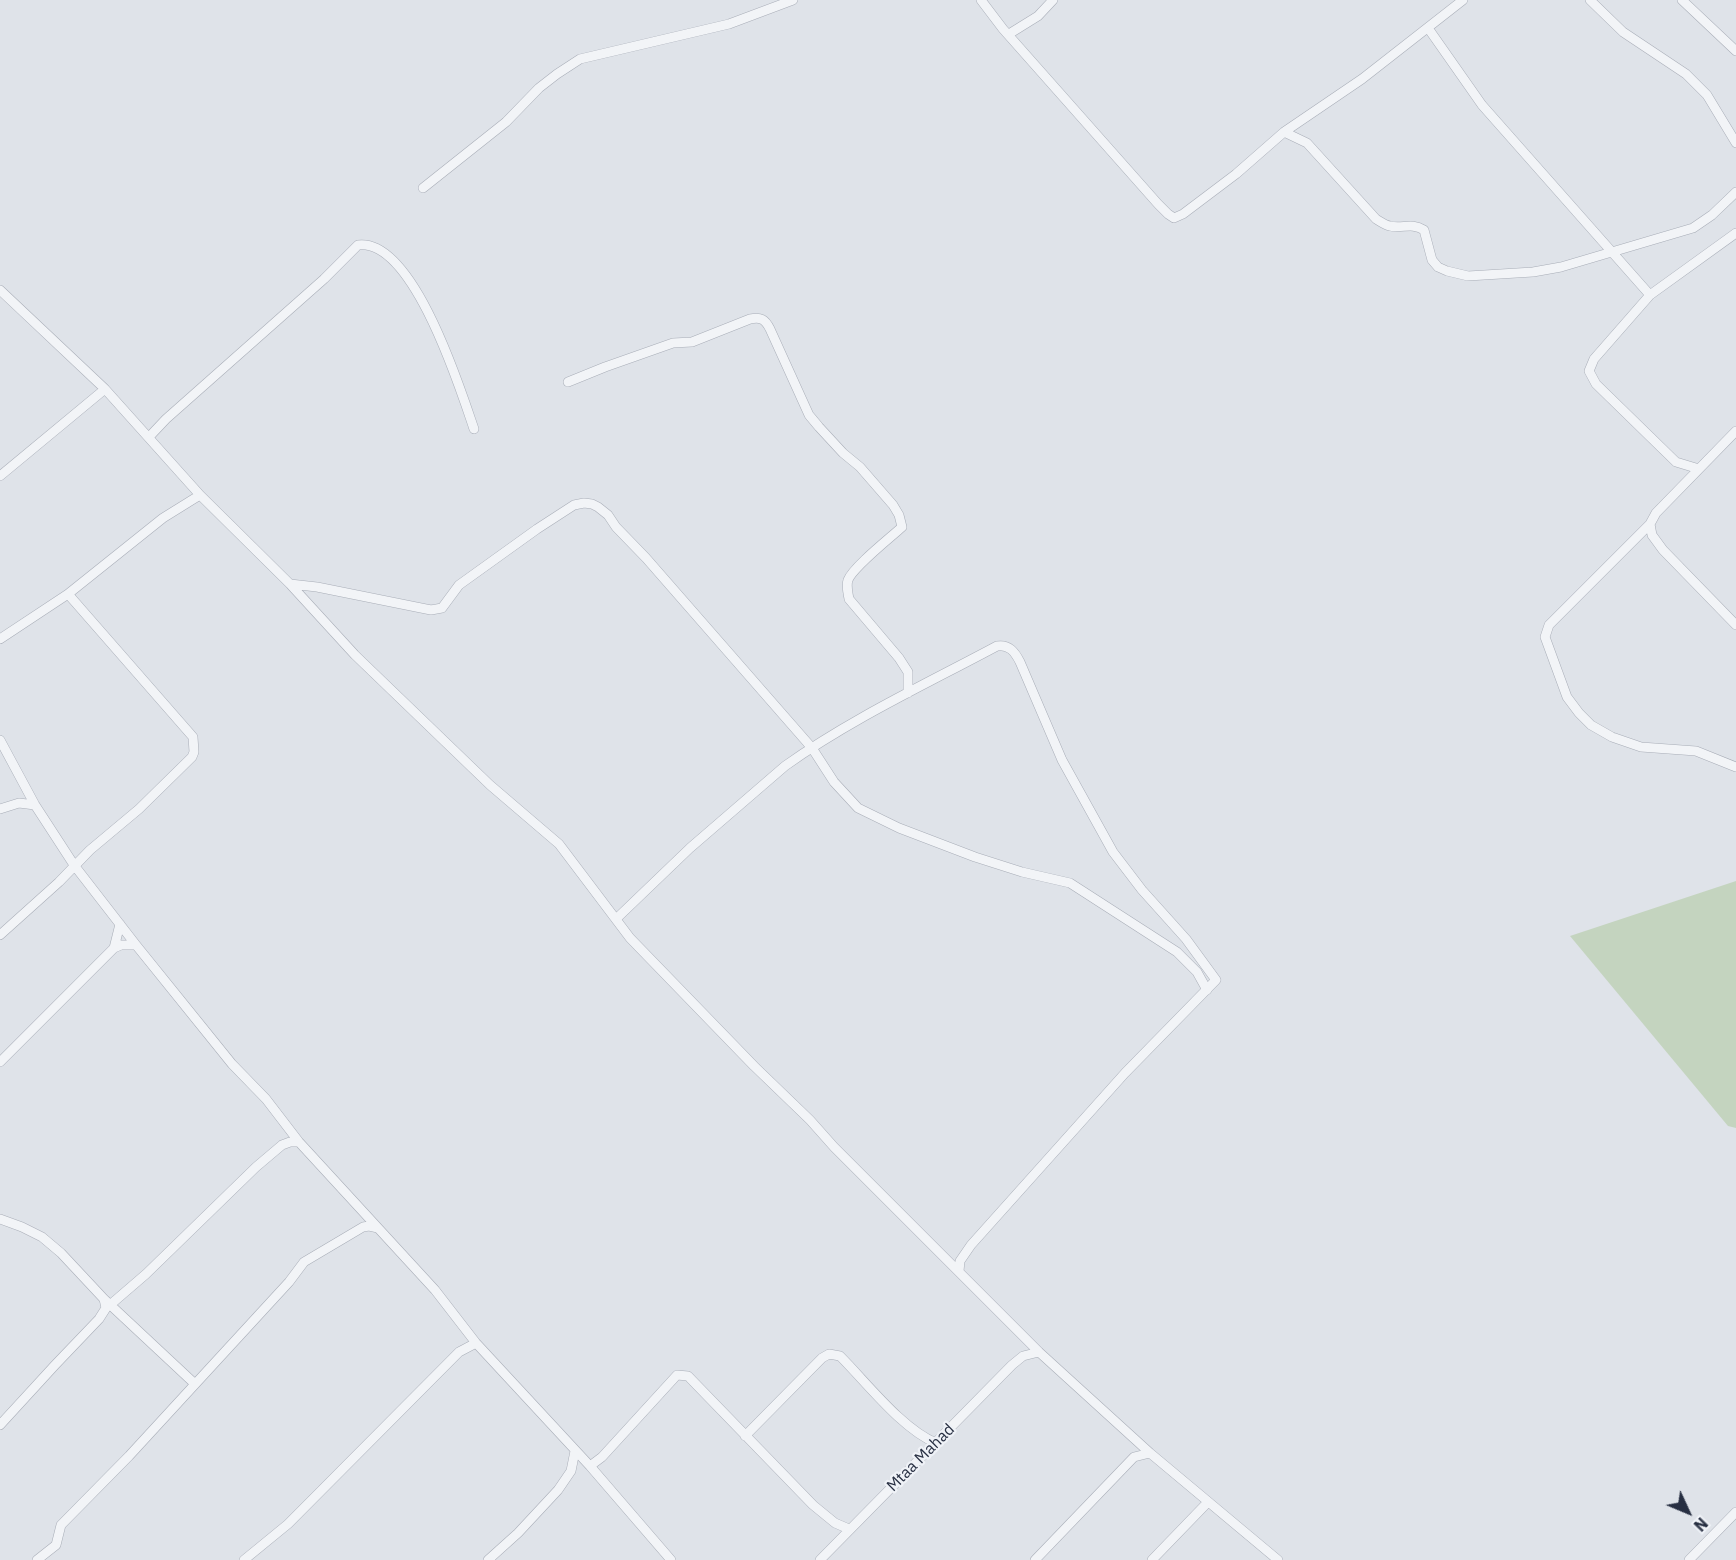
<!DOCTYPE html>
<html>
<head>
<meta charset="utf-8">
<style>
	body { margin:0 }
	#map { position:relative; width:1736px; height:1560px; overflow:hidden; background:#dfe3e9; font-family:"IBM Plex Sans",sans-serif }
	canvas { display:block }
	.north { position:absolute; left:1658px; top:1482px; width:60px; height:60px; -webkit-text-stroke:4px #eff2f7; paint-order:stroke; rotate:134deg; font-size:16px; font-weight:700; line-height:24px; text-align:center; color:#272f42 }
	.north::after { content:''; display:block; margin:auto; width:21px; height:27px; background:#272f42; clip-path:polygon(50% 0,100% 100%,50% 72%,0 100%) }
</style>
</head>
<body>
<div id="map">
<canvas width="1736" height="1560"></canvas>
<div class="north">N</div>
</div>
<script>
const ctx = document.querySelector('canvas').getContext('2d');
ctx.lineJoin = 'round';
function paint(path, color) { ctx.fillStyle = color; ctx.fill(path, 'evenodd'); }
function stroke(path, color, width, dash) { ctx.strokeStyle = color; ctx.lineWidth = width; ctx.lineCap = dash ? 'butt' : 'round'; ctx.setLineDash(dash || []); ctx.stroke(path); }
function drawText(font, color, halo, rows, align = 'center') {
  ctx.font = font + ' "IBM Plex Sans",sans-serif'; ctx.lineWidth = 4.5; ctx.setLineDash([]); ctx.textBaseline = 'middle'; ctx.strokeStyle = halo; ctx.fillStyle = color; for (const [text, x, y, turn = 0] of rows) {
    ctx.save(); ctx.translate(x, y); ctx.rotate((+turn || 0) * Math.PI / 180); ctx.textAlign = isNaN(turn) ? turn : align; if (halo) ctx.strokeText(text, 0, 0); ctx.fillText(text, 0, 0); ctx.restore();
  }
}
paint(new Path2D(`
	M 1736,881 L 1736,1128 L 1728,1126 L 1570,936 Z`), '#c4d4bf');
const street = new Path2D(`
	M 981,0 L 1003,29 L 1158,204 L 1168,214 L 1174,218 L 1183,214 L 1236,174 L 1284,132 L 1362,79 L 1463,0
	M 1590,0 L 1623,32 L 1686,74 L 1707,95 L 1736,143
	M 1682,0 L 1736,51
	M 1428,28 L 1482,105 L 1650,295
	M 1009,34 L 1038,16 L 1053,0
	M 1284,132 L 1307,143 L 1376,219 C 1381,222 1385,225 1390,226 C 1403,229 1411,222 1424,230 L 1432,260 L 1438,267 L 1447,271 L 1468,276 L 1533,272 L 1561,267 L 1693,228 L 1712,215 L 1736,192
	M 423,188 L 506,122 L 539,88 L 557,74 L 580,59 L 729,24 L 793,0
	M 0,290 L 105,389 L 200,495 L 290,584 L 355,655 L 490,785 L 559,844 L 630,938 L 754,1066 L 810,1120 L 834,1147 L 1039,1352 L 1150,1453 L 1278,1560
	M 568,382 L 605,367 L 673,343 L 692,342 L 750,319 C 761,317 765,319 770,329 L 809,415 L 819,427 L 843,453 L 860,467 L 893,505 L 899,515 L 902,527 C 890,538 853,567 848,580 C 846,586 848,593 849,599 L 899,658 L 908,672 L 908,693
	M 1736,431 L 1656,513 L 1650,524 L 1652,535 L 1663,550 L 1736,625
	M 149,437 L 166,419 L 324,279 L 358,245 C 413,238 460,388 474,429
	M 1699,469 L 1676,462 L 1596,384 L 1589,371 L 1594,359 L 1650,295 L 1736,233
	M 0,476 L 105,389
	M 1650,524 L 1549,625 L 1545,637 L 1567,697 L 1579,713 L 1591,725 L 1612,737 L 1641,747 L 1696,751 L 1736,767
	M 290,584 L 317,587 L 431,610 L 442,608 L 459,585 L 537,529 L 574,505 L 584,503 L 592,504 L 598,507 L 608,515 L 616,527 L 646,558 L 812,748 L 834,782 L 858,808 L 899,828 L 975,857 L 1022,872 L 1070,883 L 1177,952 L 1197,972 L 1207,990
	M 0,639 L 68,594 L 163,518 L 200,495
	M 0,740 L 35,805 L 74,865 L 136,945 L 232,1064 L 266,1099 L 299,1142 L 435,1290 L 476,1343 L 590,1466 L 671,1560
	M 0,809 L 19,803 L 35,805
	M 616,919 L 690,848 L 785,766 C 851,719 926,684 997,646 C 1009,644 1015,652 1020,662 L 1062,760 L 1113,852 L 1142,890 L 1186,939 L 1216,980 L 1125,1073 L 971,1245 L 960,1261 L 959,1271
	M 0,935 L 59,882 L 90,850 L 139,809 L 192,757 L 194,752 L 193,737 L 68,594
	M 114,948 L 120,924
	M 0,1062 L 114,948 L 121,945 L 136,945
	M 0,1219 L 22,1227 L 42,1237 L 61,1253 L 104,1299 L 195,1384
	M 110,1305 L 146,1274 L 256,1167 L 282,1145 L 290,1142 L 299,1142
	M 0,1425 L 55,1365 L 99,1319 L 106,1308 L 104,1299
	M 745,1436 L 822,1358 L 829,1354 L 840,1356 C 867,1383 902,1429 936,1443
	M 590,1466 L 602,1457 L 677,1375 L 688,1376 L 813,1505 L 835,1523 L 849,1529
	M 37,1560 L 56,1545 L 61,1525 L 129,1456 L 289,1282 L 304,1262 L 363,1227 L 369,1226 L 378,1228
	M 244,1560 L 288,1524 L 459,1352 L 476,1343
	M 488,1560 L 518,1533 L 558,1490 L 571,1471 L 575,1451
	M 820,1560 L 1012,1365 L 1023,1356 L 1039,1352
	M 1035,1560 L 1134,1457 L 1150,1453
	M 1152,1560 L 1208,1502
	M 1689,1560 L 1736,1512`);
stroke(street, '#a8adb7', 10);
stroke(street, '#f2f4f7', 9);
drawText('16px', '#272f42', '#eff2f7', [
	["Mtaa Mahad",921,1458,-45]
]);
</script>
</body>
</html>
